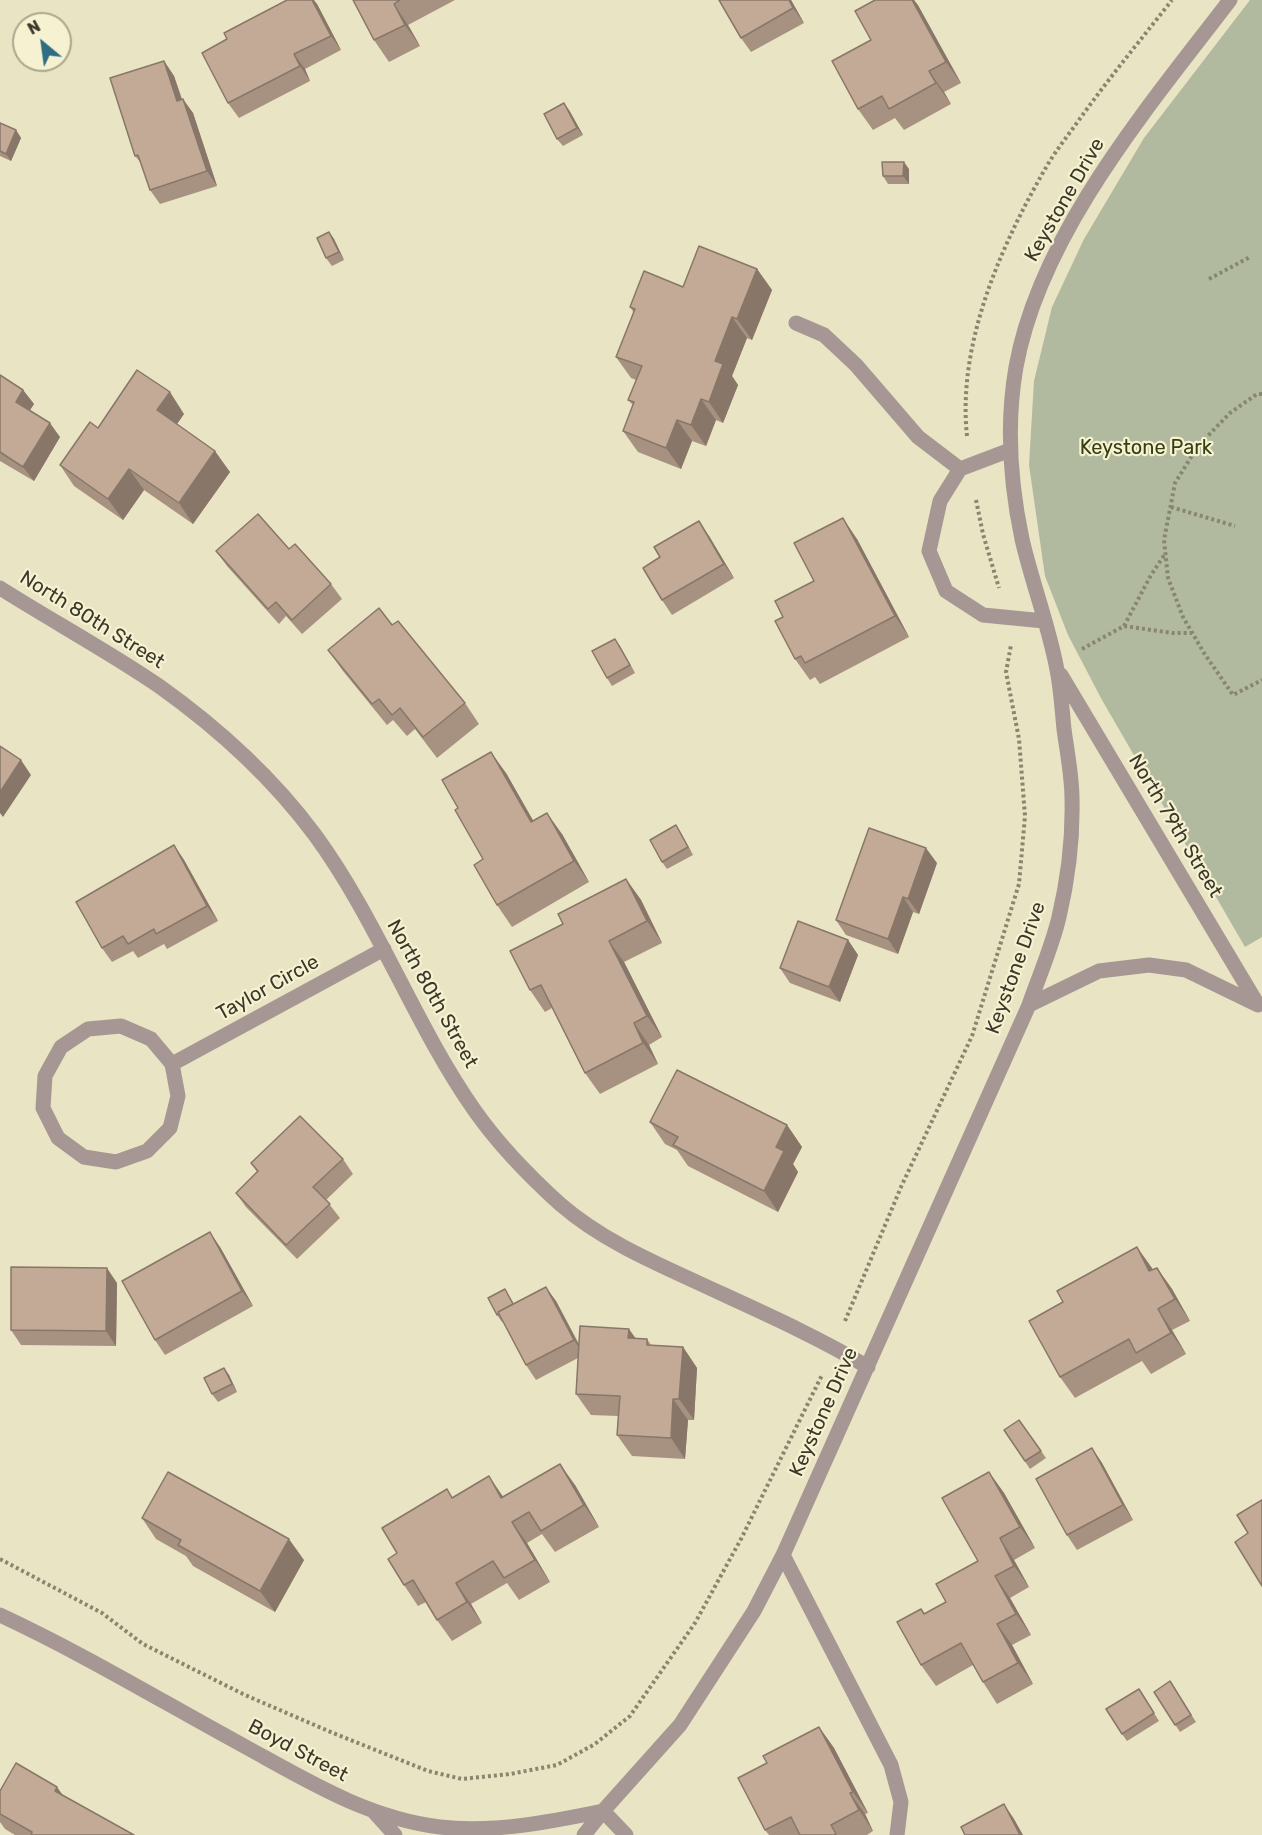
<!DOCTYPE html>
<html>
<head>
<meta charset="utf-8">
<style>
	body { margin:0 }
	#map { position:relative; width:1262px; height:1835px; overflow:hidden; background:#e9e4c3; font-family:Rubik,sans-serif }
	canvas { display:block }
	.north { position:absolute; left:12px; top:12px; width:60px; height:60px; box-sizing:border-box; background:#f6f1d0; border:2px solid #aba78e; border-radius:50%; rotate:331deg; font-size:16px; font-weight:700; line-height:24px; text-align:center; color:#3a382b }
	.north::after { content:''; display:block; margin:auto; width:21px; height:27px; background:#2e6d82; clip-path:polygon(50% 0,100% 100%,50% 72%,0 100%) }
</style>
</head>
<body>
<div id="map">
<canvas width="1262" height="1835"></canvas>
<div class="north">N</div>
</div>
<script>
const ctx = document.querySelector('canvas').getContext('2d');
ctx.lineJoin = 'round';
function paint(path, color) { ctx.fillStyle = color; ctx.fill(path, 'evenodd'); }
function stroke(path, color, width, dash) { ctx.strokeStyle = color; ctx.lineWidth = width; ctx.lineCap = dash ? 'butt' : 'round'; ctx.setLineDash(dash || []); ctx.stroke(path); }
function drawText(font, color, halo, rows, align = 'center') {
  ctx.font = font + ' Rubik,sans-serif'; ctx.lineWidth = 4.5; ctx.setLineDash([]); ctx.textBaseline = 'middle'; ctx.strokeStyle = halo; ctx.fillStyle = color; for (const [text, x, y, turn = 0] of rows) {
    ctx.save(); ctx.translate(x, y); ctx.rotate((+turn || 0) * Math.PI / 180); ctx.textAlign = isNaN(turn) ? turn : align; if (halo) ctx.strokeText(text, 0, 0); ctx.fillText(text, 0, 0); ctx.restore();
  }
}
paint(new Path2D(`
	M 1250,0 L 1262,0 L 1262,937 L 1245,947 L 1102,700 L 1068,635 L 1045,576 L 1029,465 L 1034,381 L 1052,307 L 1084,239 L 1144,138 Z`), '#b1ba9e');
stroke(new Path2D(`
	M 1209,279 L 1250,257
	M 1262,394 L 1257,394 L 1230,413 L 1198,446 L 1175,483 L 1164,540 L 1168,578 L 1183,617 L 1204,653 L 1233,695 L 1262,680
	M 967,436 C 957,343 1002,243 1048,164 C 1056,151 1065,139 1074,127 C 1105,83 1139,42 1172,0
	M 976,500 L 983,534 L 999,588
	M 1171,507 L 1235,526
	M 1124,626 L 1151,575 L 1165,554
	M 1082,649 L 1124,626 L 1172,633 L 1192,633
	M 845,1321 L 901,1187 L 972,1036 L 1019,884 L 1025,816 L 1019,739 L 1006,672 L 1011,645
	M 0,1559 L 102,1613 L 143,1644 L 245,1695 L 333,1733 L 428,1771 L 462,1779 L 510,1774 L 557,1765 L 595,1744 L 630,1716 L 695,1623 L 741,1539 L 822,1375`), '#89866f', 4, [3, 3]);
stroke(new Path2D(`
	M 796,323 L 824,335 L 856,365 L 918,437 L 960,469
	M 1010,450 L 960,469 L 940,501 L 929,551 L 946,591 L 983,615 L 1044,621
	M 0,588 C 52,621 108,651 159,686 C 218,728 272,777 315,835 C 378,921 414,1024 475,1111 C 499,1145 529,1176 560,1204 C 598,1237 644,1258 690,1279 C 750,1307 811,1333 868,1367
	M 1061,675 L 1258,1005
	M 1029,1005 L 1099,971 L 1149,965 L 1186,970 L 1258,1005
	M 172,1064 L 178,1096 L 170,1128 L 147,1151 L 116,1162 L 84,1157 L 58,1138 L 43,1108 L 45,1076 L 61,1047 L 88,1029 L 121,1026 L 151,1039 L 172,1064 L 384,949
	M 783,1555 L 891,1765 L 901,1802 L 897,1835
	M 0,1615 C 84,1654 163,1702 244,1746 C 308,1781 367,1818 440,1827 C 494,1833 550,1822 603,1811
	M 603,1811 L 626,1835
	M 375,1813 L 395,1835
	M 584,1835 L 603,1811 L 680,1725 L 754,1611 L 783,1555 L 1029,1005 C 1039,976 1052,947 1059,917 C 1068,879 1073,839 1072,799 C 1072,776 1067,752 1064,729 C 1062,710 1061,689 1057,670 C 1049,626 1032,583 1022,539 C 1010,482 1006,424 1016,367 C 1040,233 1150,105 1230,0`), '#a69795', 15);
paint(new Path2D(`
	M 353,0 L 455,0 L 408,25 L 420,46 L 389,62 L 374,40 Z
	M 791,0 L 804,23 L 751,52 L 741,38 Z
	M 875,0 L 914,0 L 961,83 L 944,92 L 951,104 L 904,130 L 895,118 L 873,130 L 858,109 L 871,40 Z
	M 317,4 L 341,50 L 305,69 L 310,81 L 239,118 L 228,103 Z
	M 164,61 L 174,76 L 182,99 L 193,113 L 217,186 L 160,204 L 150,190 L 142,164 L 135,156 Z
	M 569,110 L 583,135 L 563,146 L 557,139 Z
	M 0,123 L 16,130 L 21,138 L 11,161 L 0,156 Z
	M 909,169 L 909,184 L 888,184 L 883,176 Z
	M 329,232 L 334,239 L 344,260 L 332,266 L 326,258 Z
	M 757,269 L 772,290 L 752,340 L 747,338 L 732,376 L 738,385 L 723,423 L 716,420 L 706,446 L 692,441 L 681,469 L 638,452 L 623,431 L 633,405 L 628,400 L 636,380 L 631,378 L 616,357 L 634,313 L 630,307 L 683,287 Z
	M 0,375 L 23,390 L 34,404 L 30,410 L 60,437 L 34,481 L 0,461 Z
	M 184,414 L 177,424 L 230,472 L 193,524 L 144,490 L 123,520 L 74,486 L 60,465 Z
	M 709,536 L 734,578 L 672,615 L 662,600 Z
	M 857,539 L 909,637 L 820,684 L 815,677 L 810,680 L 795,659 L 783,617 L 814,581 Z
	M 289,549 L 331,584 L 342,599 L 302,634 L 286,616 L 279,624 L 227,566 L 216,551 Z
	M 392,625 L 465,703 L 479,724 L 437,758 L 415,729 L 407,736 L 393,720 L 387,725 L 343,671 L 328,650 Z
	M 615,639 L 635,673 L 612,686 L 607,678 Z
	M 506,773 L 533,821 L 562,834 L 589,882 L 512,927 L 497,905 L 483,859 Z
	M 676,825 L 693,855 L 667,869 L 662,862 Z
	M 174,845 L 184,860 L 218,921 L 167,949 L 164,944 L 138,958 L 133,951 L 112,962 L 102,948 Z
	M 937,863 L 919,914 L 913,912 L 898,954 L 846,935 L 836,920 Z
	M 626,879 L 641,900 L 662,943 L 624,962 L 662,1037 L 649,1045 L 658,1064 L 600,1094 L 585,1073 L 552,1008 L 545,1012 L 530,990 L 563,924 Z
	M 848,940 L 858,955 L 840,1002 L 790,983 L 780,968 Z
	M 650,1122 L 787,1125 L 802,1147 L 793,1164 L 798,1172 L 778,1212 L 688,1166 L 677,1150 L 665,1144 Z
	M 343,1159 L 353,1174 L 326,1200 L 340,1218 L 297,1259 L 246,1207 L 236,1193 L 257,1172 L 251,1163 Z
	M 220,1247 L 253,1306 L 165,1355 L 155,1340 Z
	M 1157,1268 L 1172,1289 L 1190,1321 L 1172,1330 L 1186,1354 L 1151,1374 L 1142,1361 L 1075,1398 L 1060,1377 L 1152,1270 Z
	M 117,1283 L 116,1346 L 21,1345 L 11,1330 Z
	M 505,1289 L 514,1304 L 556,1301 L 579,1344 L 636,1338 L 647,1339 L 651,1345 L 683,1347 L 697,1368 L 694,1420 L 688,1420 L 685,1459 L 632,1456 L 617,1435 L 618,1416 L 591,1415 L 576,1394 L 578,1358 L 536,1380 L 526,1365 L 503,1321 L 502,1322 L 497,1315 Z
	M 224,1368 L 229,1375 L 237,1392 L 218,1402 L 212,1394 Z
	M 1019,1420 L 1046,1458 L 1030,1469 L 1004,1430 Z
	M 1092,1448 L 1102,1463 L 1133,1520 L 1077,1550 L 1067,1535 Z
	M 989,1472 L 1004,1493 L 1035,1548 L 1014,1560 L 1029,1587 L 1010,1598 L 1031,1635 L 1012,1645 L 1033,1684 L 997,1704 L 983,1682 L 973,1665 L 936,1686 L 921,1665 L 921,1609 L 925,1614 L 946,1602 L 978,1561 Z
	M 575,1485 L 599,1527 L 555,1552 L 542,1534 L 527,1543 L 550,1582 L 519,1600 L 507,1583 L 471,1604 L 482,1623 L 452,1641 L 437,1620 L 426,1602 L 418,1606 L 404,1585 L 397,1553 L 447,1489 L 453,1498 L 503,1497 Z
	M 142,1518 L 304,1560 L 275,1612 L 193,1566 L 186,1556 L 156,1539 Z
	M 1170,1681 L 1196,1722 L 1180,1732 L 1154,1692 Z
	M 1144,1697 L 1159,1721 L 1127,1741 L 1122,1734 Z
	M 819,1727 L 834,1748 L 868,1813 L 865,1814 L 873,1831 L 867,1835 L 769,1835 L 765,1830 L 767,1763 Z
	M 0,1791 L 63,1795 L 134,1835 L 15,1835 L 5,1829 L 0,1822 Z`), '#a79281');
paint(new Path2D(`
	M 312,0 L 314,0 L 317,4 L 341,50 L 331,36 Z
	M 789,0 L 791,0 L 804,23 L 793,8 Z
	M 912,0 L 914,0 L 918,5 L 961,83 L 946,62 Z
	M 394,4 L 408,25 L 420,46 L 405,25 Z
	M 294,54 L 305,69 L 310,81 L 300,66 Z
	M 164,61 L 174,76 L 187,115 L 177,101 Z
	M 929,71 L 944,92 L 951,104 L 936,83 Z
	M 183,99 L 193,113 L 217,186 L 207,171 Z
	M 564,103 L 569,110 L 583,135 L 577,128 Z
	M 16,130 L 21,138 L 11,161 L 6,154 Z
	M 904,162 L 909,169 L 909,184 L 903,176 Z
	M 329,232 L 334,239 L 344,260 L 339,252 Z
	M 757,269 L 772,290 L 752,340 L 737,319 Z
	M 732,317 L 747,338 L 732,376 L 738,385 L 723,423 L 709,402 L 715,361 Z
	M 23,390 L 34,404 L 26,416 L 16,402 Z
	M 170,392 L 184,414 L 172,431 L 157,410 Z
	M 701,399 L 716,420 L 706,446 L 691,425 Z
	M 677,420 L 692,441 L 681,469 L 666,448 Z
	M 50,423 L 60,437 L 34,481 L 23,467 Z
	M 215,451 L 230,472 L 193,524 L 179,503 Z
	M 129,469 L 144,490 L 123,520 L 108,499 Z
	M 843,518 L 857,539 L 909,637 L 895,616 Z
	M 699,521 L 709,536 L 734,578 L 724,564 Z
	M 615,639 L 620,646 L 635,673 L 630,665 Z
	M 491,752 L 506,773 L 546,843 L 531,822 Z
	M 21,760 L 31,775 L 3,817 L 0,813 L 0,792 Z
	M 547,813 L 562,834 L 589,882 L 574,861 Z
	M 676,825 L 681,833 L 693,855 L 688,847 Z
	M 174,845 L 184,860 L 218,921 L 207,906 Z
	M 926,848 L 937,863 L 919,914 L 908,899 Z
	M 626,879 L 641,900 L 662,943 L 647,921 Z
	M 903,897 L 913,912 L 898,954 L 888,939 Z
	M 848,940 L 858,955 L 840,1002 L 829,987 Z
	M 609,941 L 624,962 L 662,1037 L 647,1016 Z
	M 634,1023 L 649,1045 L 658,1064 L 643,1043 Z
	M 787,1125 L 802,1147 L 793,1164 L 798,1172 L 778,1212 L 764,1191 L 776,1147 Z
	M 210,1232 L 220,1247 L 253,1306 L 242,1291 Z
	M 1137,1247 L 1152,1268 L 1164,1292 L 1149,1271 Z
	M 107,1268 L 117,1283 L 116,1346 L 106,1331 Z
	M 1157,1268 L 1172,1289 L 1190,1321 L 1175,1299 Z
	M 546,1287 L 556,1301 L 584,1355 L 574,1340 Z
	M 1158,1309 L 1172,1330 L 1186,1354 L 1171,1333 Z
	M 629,1329 L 644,1350 L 628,1338 Z
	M 683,1347 L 697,1368 L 694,1420 L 679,1399 Z
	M 224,1368 L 229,1375 L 237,1392 L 232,1384 Z
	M 673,1399 L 688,1420 L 685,1459 L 671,1438 Z
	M 1092,1448 L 1102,1463 L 1133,1520 L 1123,1505 Z
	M 560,1464 L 575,1485 L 599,1527 L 584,1505 Z
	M 989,1472 L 1004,1493 L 1035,1548 L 1020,1527 Z
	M 489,1476 L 504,1498 L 501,1498 Z
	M 512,1522 L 527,1543 L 550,1582 L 535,1560 Z
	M 1000,1538 L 1014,1560 L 1029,1587 L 1014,1566 Z
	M 289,1539 L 304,1560 L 275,1612 L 260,1591 Z
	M 995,1576 L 1010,1598 L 1031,1635 L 1016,1614 Z
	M 456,1583 L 471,1604 L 482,1623 L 467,1602 Z
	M 997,1624 L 1012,1645 L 1033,1684 L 1018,1663 Z
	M 819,1727 L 834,1748 L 868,1813 L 853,1792 Z
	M 57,1787 L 72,1808 L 55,1791 Z
	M 850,1793 L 865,1814 L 873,1831 L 859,1810 Z
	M 1004,1804 L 1014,1819 L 1023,1835 L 1020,1835 Z`), '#887769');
const building = new Path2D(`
	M 287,0 L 312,0 L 331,36 L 294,54 L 300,66 L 228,103 L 202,53 L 227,39 L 224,33 Z
	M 353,0 L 400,0 L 394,4 L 405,25 L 374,40 Z
	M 719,0 L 789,0 L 793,8 L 741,38 Z
	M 875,0 L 912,0 L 946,62 L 929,71 L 936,83 L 889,109 L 882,96 L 858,109 L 832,61 L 871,40 L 855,11 Z
	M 164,61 L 177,101 L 183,99 L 207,171 L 150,190 L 138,155 L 135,156 L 110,78 Z
	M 564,103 L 577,128 L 557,139 L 544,114 Z
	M 0,123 L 16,130 L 6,154 L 0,151 Z
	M 882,162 L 904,162 L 903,176 L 883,176 Z
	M 329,232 L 339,252 L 326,258 L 317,238 Z
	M 699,246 L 757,269 L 737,319 L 732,317 L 715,361 L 723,364 L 709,402 L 701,399 L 691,425 L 677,420 L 666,448 L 623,431 L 634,402 L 628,400 L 642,366 L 616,357 L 635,309 L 630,307 L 644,271 L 683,287 Z
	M 137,370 L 170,392 L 157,410 L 215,451 L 179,503 L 129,469 L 108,499 L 60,465 L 90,422 L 98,428 Z
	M 0,375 L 23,390 L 16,402 L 50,423 L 23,467 L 0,452 Z
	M 258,514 L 289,549 L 295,544 L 331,584 L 292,620 L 276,602 L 268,609 L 216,551 Z
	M 843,518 L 895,616 L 805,663 L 801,656 L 795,659 L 775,621 L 783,617 L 775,601 L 814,581 L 794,543 Z
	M 699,521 L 724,564 L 662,600 L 643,568 L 660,557 L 654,547 Z
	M 379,608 L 392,625 L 398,621 L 465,703 L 423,737 L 400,708 L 392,715 L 379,699 L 372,704 L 328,650 Z
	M 615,639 L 630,665 L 607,678 L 592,651 Z
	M 0,746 L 21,760 L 0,792 Z
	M 491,752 L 531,822 L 547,813 L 574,861 L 497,905 L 474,865 L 483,859 L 455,810 L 458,808 L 442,780 Z
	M 676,825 L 688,847 L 662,862 L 650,840 Z
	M 869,828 L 926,848 L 908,899 L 903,897 L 888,939 L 836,920 Z
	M 174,845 L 207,906 L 156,934 L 154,929 L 128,944 L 123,936 L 102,948 L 76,902 Z
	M 626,879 L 647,921 L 609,941 L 647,1016 L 634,1023 L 643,1043 L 585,1073 L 541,985 L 530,990 L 510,951 L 563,924 L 558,914 Z
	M 798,921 L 848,940 L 829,987 L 780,968 Z
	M 677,1070 L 787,1125 L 776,1147 L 784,1151 L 764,1191 L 673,1145 L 678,1137 L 650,1122 Z
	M 300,1116 L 343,1159 L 313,1187 L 330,1204 L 286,1245 L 236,1193 L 258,1171 L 251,1163 Z
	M 210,1232 L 242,1291 L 155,1340 L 122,1281 Z
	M 1137,1247 L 1149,1271 L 1157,1268 L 1175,1299 L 1158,1309 L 1171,1333 L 1136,1353 L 1129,1339 L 1060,1377 L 1029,1321 L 1063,1302 L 1057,1291 Z
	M 11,1267 L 107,1268 L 106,1331 L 11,1330 Z
	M 546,1287 L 574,1340 L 526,1365 L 498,1312 Z
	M 505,1289 L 513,1304 L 498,1312 L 499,1313 L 497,1315 L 488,1298 Z
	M 580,1326 L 629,1329 L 628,1338 L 647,1339 L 647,1345 L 683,1347 L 679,1399 L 673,1399 L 671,1438 L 617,1435 L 620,1396 L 576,1394 Z
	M 224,1368 L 232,1384 L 212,1394 L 204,1378 Z
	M 1019,1420 L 1041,1451 L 1025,1461 L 1004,1430 Z
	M 1092,1448 L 1123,1505 L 1067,1535 L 1036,1479 Z
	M 560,1464 L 584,1505 L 541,1531 L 529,1512 L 512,1522 L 535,1560 L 504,1578 L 493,1561 L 456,1583 L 467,1602 L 437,1620 L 413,1580 L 404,1585 L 388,1559 L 397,1553 L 382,1528 L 447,1489 L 452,1498 L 489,1476 L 501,1498 Z
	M 168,1472 L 289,1539 L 260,1591 L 178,1545 L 181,1540 L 142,1518 Z
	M 989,1472 L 1020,1527 L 1000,1538 L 1014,1566 L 995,1576 L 1016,1614 L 997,1624 L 1018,1663 L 983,1682 L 961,1643 L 921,1665 L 897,1622 L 921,1609 L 924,1614 L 946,1602 L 936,1584 L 978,1561 L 942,1498 Z
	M 1262,1500 L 1262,1586 L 1235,1542 L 1248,1533 L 1237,1515 Z
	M 1170,1681 L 1191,1715 L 1175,1725 L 1154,1692 Z
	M 1139,1689 L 1154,1713 L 1122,1734 L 1106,1709 Z
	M 819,1727 L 853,1792 L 850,1793 L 859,1810 L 831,1825 L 836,1834 L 834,1835 L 800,1835 L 791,1817 L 765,1830 L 738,1778 L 767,1763 L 763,1756 Z
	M 16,1763 L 57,1787 L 55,1791 L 134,1835 L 31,1835 L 32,1832 L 0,1814 L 0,1791 Z
	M 1004,1804 L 1020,1835 L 965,1835 L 961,1827 Z`);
paint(building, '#c2aa96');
stroke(building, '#887769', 1.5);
drawText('20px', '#3a382b', '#f6f1d0', [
	["Keystone Drive",1065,200,-60],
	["North 80th Street",92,620,32],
	["North 79th Street",1175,826,59],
	["Keystone Drive",1016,968,-70],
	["Taylor Circle",268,988,-29],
	["North 80th Street",432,994,61],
	["Keystone Drive",824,1412,-66],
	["Boyd Street",298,1751,28]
]);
drawText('20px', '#344011', '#f6f1d0', [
	["Keystone Park",1146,448]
]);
</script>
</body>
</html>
